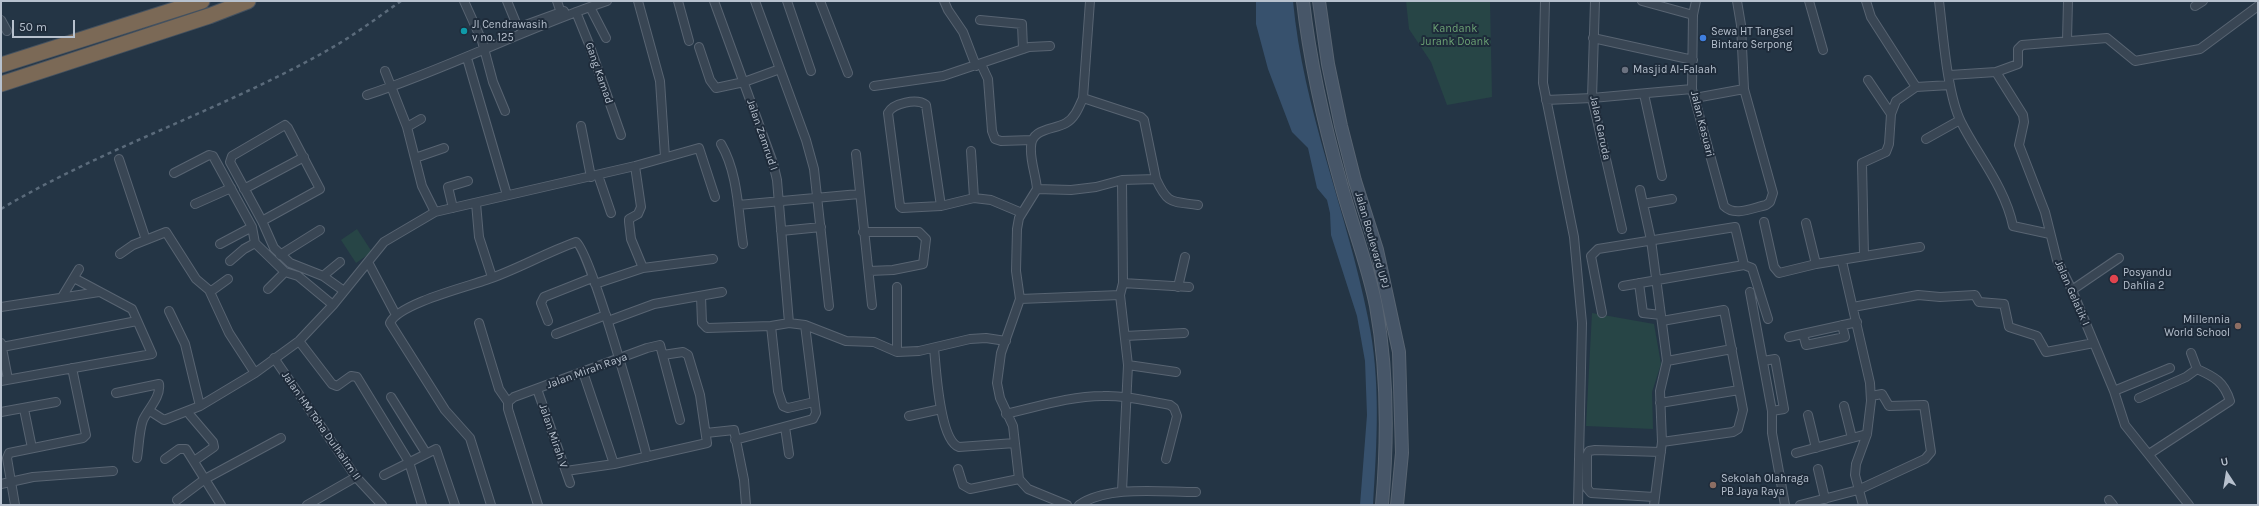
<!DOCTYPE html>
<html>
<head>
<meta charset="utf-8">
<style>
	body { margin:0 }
	#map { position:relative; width:2259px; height:506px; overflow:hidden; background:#243545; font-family:Karla,sans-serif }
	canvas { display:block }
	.frame { position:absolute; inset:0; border:2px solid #b7c1ce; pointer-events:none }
	.north { position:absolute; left:2207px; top:454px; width:40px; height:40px; -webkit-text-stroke:3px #1e2b3a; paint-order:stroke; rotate:348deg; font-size:11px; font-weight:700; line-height:16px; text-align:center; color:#b7c1ce }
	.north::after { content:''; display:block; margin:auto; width:14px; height:18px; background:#b7c1ce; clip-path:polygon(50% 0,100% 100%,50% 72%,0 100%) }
	.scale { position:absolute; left:12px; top:20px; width:63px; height:18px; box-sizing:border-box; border:2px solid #b7c1ce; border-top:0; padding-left:5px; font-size:12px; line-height:14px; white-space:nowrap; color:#b7c1ce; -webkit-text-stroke:3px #1e2b3a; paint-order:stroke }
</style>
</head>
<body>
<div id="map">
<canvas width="2259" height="506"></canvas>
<div class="frame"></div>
<div class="north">U</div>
<div class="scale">50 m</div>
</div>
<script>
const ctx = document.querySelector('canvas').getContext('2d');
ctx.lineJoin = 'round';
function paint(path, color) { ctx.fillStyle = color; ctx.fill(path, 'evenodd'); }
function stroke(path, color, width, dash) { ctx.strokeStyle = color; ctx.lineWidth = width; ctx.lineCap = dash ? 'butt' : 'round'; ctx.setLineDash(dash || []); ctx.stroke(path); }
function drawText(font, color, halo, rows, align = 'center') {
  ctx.font = font + ' Karla,sans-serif'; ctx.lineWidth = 4; ctx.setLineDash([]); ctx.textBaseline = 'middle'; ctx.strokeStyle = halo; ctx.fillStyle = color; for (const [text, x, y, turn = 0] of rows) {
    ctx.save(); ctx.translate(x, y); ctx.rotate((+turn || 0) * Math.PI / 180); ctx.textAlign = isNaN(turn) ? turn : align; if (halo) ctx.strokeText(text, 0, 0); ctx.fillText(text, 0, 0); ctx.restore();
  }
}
paint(new Path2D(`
	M 1406,1 L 1490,1 L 1492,97 L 1447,105 L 1431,62 L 1409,29 Z
	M 357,229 L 372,252 L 356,263 L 341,240 Z
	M 1592,313 L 1654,324 L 1661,364 L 1652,392 L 1653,429 L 1586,426 Z`), '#274546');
paint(new Path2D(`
	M 1256,1 L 1293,1 C 1303,110 1347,211 1368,318 C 1381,380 1377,442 1373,505 L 1360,505 L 1367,415 L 1365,361 L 1357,316 L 1331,235 L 1330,213 L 1327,200 L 1317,188 L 1308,148 L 1292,132 L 1268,69 L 1256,24 Z`), '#37516d');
const street = new Path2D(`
	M 464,1 L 482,41 L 493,82 L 505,111
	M 507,1 L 516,23 L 520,27 L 564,11
	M 557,1 L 561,13
	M 638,1 L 660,81 L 665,157
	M 678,1 L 689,41
	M 714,1 L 773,163 L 777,180 L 789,323
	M 755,1 L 806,140 L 814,169 L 829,306
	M 787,1 L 811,71
	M 820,1 L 848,73
	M 944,1 L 948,10 L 963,32 L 976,66
	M 1545,1 L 1543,83 L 1574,237 L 1582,323 L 1578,505
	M 1595,1 L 1592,98 L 1622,229
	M 1642,1 L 1693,15
	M 1696,1 L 1693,15 L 1692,89 L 1724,206 C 1735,217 1752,208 1766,205 L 1770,202 L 1773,193 L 1744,89 L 1741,25 L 1737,1
	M 1809,1 L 1823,50
	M 1866,1 L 1871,17 L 1916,87
	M 1939,1 C 1943,33 1947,94 1961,122 C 1978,156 2005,187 2013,226 L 2050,234
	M 2195,6 L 2203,1
	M 590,7 L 606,38
	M 576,12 L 589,44 L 621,135
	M 1,20 L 7,31
	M 980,20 L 1022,24 L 1023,49
	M 1593,38 L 1693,60
	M 2067,40 L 2068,1
	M 699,47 L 710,80 L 716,88 L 744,82 L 780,69
	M 467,58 L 507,195
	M 981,64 L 988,79 L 992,131 L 995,139 L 1001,141 L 1032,140
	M 385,71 L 407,127 L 422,186 L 435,212
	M 1996,72 L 2023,115 L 2024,122 L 2019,145 L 2045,212 L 2057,260 L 2072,290 L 2114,391 L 2125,425 L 2189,505
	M 1950,75 L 1996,72 L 2018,64 L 2018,49 L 2022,45 L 2107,38 L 2135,61 L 2200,49 L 2258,6
	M 1868,80 L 1891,114
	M 874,86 L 943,76 L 1029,47 L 1050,46
	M 1644,94 L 1662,176
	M 367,95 C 449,68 526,28 607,1
	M 1083,98 L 1141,117 L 1144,120 L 1156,179
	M 1695,98 L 1744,89
	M 1546,100 L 1592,98 L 1692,89
	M 581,126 L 591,177
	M 407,127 L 421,119
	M 1926,139 L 1960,120
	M 721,144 C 738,173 738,211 743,244
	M 971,151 L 974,198
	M 856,154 L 872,305
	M 415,158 L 444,148
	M 119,159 L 146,240
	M 635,166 L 641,207 L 638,214 L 629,219 L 629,222 L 631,239 L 643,268
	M 174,173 L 209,155 L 213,156 L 252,227 L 255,243
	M 598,175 L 611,213
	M 1122,180 L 1123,283 L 1120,295 L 1128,365 L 1122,491
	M 244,189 L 304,157
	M 1037,189 L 1071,190 L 1096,187 L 1122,180 L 1156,179 C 1168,205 1171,201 1198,205
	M 1640,190 L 1651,240 L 1667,361 L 1660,391 L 1662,442 L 1654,505
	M 476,203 L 479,237 L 492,277
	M 195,204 L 231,188
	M 1643,204 L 1672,199
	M 738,205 L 859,194
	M 941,206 L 926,105 C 917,98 893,103 888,113 L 900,206 L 902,208 L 941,206 L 974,198 L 991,200 L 1022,213
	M 453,208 L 448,187 L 468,181
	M 262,221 L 320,189 L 288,128 L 285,125 L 232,156 L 230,162 L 262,221 L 274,248 L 290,263 L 323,276 L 344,291
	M 1764,222 L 1774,267 L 1779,273 L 1816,264 L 1920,247
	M 1806,223 L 1816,264
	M 781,231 L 821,227
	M 863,232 L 919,232 L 926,239 L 923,264 L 893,270 L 869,271
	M 220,244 L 252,227
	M 120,254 L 133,245 L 166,232 L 196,279 L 209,290
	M 280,255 L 320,230
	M 1864,256 L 1862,163 L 1886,152 L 1889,144 L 1891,114 L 1896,101 L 1916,87 L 1950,85
	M 230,261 L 244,249 L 255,243 L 285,272 L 298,276 L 333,305
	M 1842,261 L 1870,383 L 1871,401 L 1867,434 L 1856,464 L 1855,475 L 1863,505
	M 368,262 L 396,315
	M 1744,265 L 1752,268 L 1768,319
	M 323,276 L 340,262
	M 228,279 L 210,292 L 229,333 L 255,373
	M 1123,283 L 1189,287
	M 1639,283 L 1643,313 L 1661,315
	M 595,284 L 643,268 L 713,259
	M 1178,287 L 1185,257
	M 268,289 L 285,272
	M 2072,290 L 2119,258
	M 1750,292 L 1772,411 L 1772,433 L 1785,505
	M 701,296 L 702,323 L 707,328 L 771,326 L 789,323 L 805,325 L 846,341 L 874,342 L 897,352 L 919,351 L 970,339 L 986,338 L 1006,341
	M 62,297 L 79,269
	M 1020,299 L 1120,295
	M 1,307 L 99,292
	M 1853,307 L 1918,295 L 1940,297 L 1975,295 L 1979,302 L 2004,304 L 2009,327 L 2037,336 L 2046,352 L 2094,343
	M 169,311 L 185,344 L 200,406
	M 1602,313 L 1591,256 L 1598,249 L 1735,227 L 1744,265 L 1623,286
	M 548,321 L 541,303 L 544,297 L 592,278
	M 608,321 L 654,304 L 722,292
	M 1662,321 L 1724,310 L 1743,410 L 1738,429 L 1733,432 L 1662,442
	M 479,323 L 499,389 L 508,402
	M 771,326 L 778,391 L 783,406 L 788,408 L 814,402
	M 556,334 L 606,315
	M 1803,334 L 1806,345 L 1845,337 L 1842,325
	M 1125,336 L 1184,333
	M 1789,337 L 1857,322
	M 299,341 L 332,384 L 337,386 L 351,376 L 357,377 L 409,462 L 422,505
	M 1,343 L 8,379
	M 2,347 L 137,321
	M 934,348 C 936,367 939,440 959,447 L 1015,443
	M 897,352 L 897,287
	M 274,358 L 356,477 L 382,505
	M 1667,361 L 1732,349
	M 1763,361 L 1775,359 L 1784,409 L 1772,411
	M 1128,365 L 1176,372
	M 583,372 L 614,464
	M 1,381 L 152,354 L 132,309 L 74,278
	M 537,389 L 570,483
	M 2114,391 L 2170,368
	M 116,393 L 159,384 C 161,397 148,409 143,420 C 139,431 139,446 137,458
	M 391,397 L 426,453
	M 2139,398 L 2186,377 L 2197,369
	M 1660,403 L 1739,390
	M 1844,406 L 1852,438
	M 24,409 L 32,448
	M 150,411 L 164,420 L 200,406 L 255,373 L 299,341 L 333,305 L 384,242 L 435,212 L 635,166 L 699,148 L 715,197
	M 1,412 L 56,402
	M 1006,414 C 1037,407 1070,396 1103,396 C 1125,395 1147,401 1170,405 L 1174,408 L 1177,416 L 1166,459
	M 190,415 L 213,442 L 214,447 L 194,461
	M 1808,415 L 1816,448
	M 909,416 L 941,409
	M 785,427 L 789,454
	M 706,433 L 734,430 L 744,480 L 746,505
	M 735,440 L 813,419 L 816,413 L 805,325
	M 1796,453 L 1867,434
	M 2149,454 L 2230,401 C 2224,382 2215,377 2197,369 L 2191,353
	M 165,459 L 179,449 L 186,449 L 221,505
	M 958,469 L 963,485 L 970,489 L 1019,479
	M 1818,469 L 1825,499
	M 566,471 L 614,464 L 707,443 L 700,395 L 688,355 L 683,352 L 663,355
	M 384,475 L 436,449 L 455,505
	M 1,484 L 33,477 L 113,471
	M 1654,497 L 1591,493 L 1587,488 L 1587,455 L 1589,451 L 1595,450 L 1661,452
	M 177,500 L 205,479 L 281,438
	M 2109,500 L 2113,505
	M 15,505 L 7,458 L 9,453 L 83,438 L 86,435 L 72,368
	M 307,505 L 356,477
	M 491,505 L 470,438 L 445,410 L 390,323 C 398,304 466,287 486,280 C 516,270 545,253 576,242 C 590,249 640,430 647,457
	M 538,505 L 508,409 L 508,402 L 514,397 L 647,348 L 660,345 L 680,420
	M 1067,505 L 1028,489 L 1019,479 L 1013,426 L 1000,398 L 997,383 L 1001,353 L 1020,299 L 1016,271 L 1017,229 L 1019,218 L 1037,189 C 1036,175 1030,161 1031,147 C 1031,128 1054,130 1066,123 C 1075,118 1079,107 1083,98 L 1090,1
	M 1079,505 C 1108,485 1161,492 1196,492
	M 1800,505 L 1858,490 L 1925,459 L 1931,452 L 1924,405 L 1889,406 L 1882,394 L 1871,396`);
const secondary = new Path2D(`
	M 1303,1 C 1310,63 1324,124 1341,184 C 1352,225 1368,265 1376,306 C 1388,373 1388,438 1382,505
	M 1319,1 L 1328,64 L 1341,126 L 1355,181 L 1377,250 L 1399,352 L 1402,453 L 1397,505`);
const highway = new Path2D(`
	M 1,65 L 202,1
	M 1,84 L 209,16 L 248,1`);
stroke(street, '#586472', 10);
stroke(secondary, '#586472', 14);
stroke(highway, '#44515f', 17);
stroke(street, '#394654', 8);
stroke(secondary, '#475668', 12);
stroke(highway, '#7b6956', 15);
stroke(new Path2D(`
	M 1,209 C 105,147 222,110 328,50 C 353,36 377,18 401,1`), '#5b6b7b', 2.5, [4, 4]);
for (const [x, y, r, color] of [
	[464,31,4,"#0f9aa8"],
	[1703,38,4,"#3f7fe0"],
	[1625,70,4,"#6b7280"],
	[2114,279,5,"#e0444e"],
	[2238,326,4,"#8d6e63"],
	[1713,485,4,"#8d6e63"]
]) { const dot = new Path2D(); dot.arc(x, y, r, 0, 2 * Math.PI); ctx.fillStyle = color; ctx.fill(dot); stroke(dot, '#1e2b3a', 1.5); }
drawText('11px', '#b7c1ce', '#1e2b3a', [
	["Jl Cendrawasih",472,25],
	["v no. 125",472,38],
	["Sewa HT Tangsel",1711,32],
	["Bintaro Serpong",1711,45],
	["Masjid Al-Falaah",1633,70],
	["Posyandu",2123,273],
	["Dahlia 2",2123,286],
	["Millennia",2230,320,"right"],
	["World School",2230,333,"right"],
	["Sekolah Olahraga",1721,479],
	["PB Jaya Raya",1721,492]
], 'left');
drawText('11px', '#6ca174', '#1e2b3a', [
	["Kandank",1455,29],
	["Jurank Doank",1455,42]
]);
drawText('11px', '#b7c1ce', '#1e2b3a', [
	["Gang Kamad",599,73,71],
	["Jalan Kasuari",1702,124,76],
	["Jalan Garuda",1600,128,78],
	["Jalan Zamrud I",762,135,71],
	["Jalan Boulevard UPJ",1372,240,74],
	["Jalan Gelatik I",2072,293,66],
	["Jalan Mirah Raya",587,371,-20],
	["Jalan HM Toha Dulhalim II",321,426,55],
	["Jalan Mirah V",553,436,71]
]);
</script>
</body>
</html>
